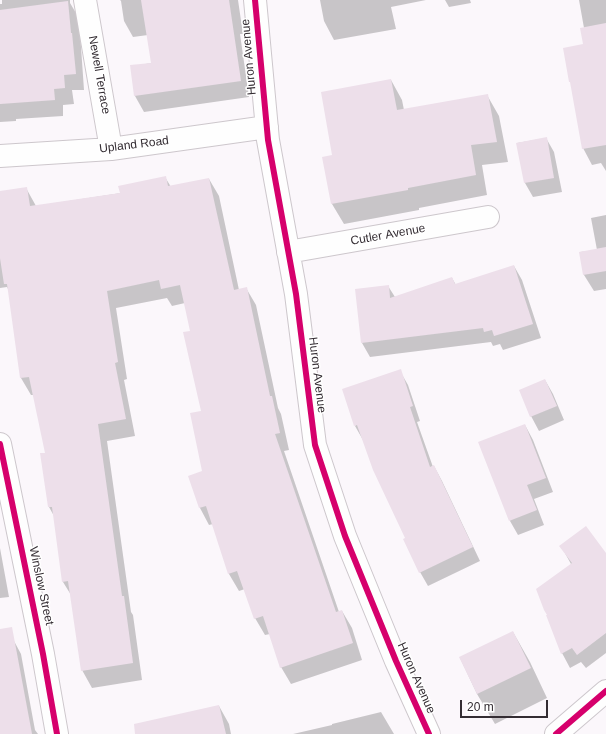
<!DOCTYPE html>
<html>
<head>
<meta charset="utf-8">
<style>
	body { margin:0 }
	#map { position:relative; width:606px; height:734px; overflow:hidden; background:#fbf7fb; font-family:Helvetica,sans-serif }
	canvas { display:block }
	.scale { position:absolute; left:460px; top:700px; width:88px; height:18px; box-sizing:border-box; border:2px solid #342d33; border-top:0; padding-left:5px; font-size:12px; line-height:14px; white-space:nowrap; color:#342d33; -webkit-text-stroke:3px #fff; paint-order:stroke }
</style>
</head>
<body>
<div id="map">
<canvas width="606" height="734"></canvas>
<div class="scale">20 m</div>
</div>
<script>
const ctx = document.querySelector('canvas').getContext('2d');
ctx.lineJoin = 'round';
function paint(path, color) { ctx.fillStyle = color; ctx.fill(path, 'evenodd'); }
function stroke(path, color, width, dash) { ctx.strokeStyle = color; ctx.lineWidth = width; ctx.lineCap = dash ? 'butt' : 'round'; ctx.setLineDash(dash || []); ctx.stroke(path); }
function drawText(font, color, halo, rows, align = 'center') {
  ctx.font = font + ' Helvetica,sans-serif'; ctx.lineWidth = 3; ctx.setLineDash([]); ctx.textBaseline = 'middle'; ctx.strokeStyle = halo; ctx.fillStyle = color; for (const [text, x, y, turn = 0] of rows) {
    ctx.save(); ctx.translate(x, y); ctx.rotate((+turn || 0) * Math.PI / 180); ctx.textAlign = isNaN(turn) ? turn : align; if (halo) ctx.strokeText(text, 0, 0); ctx.fillText(text, 0, 0); ctx.restore();
  }
}
paint(new Path2D(`
	M 2,0 L 70,0 L 70,3 L 79,18 L 84,90 L 72,90 L 74,104 L 63,105 L 63,116 L 16,119 L 16,121 L 0,122 L 0,4 L 2,4 Z
	M 120,0 L 238,0 L 243,34 L 240,34 L 249,97 L 144,112 L 135,96 L 131,66 L 152,63 L 148,35 L 133,37 L 124,21 L 121,1 Z
	M 320,0 L 426,0 L 391,7 L 396,29 L 334,40 L 324,21 Z
	M 445,0 L 470,0 L 471,3 L 449,7 Z
	M 579,0 L 606,0 L 606,171 L 601,163 L 592,165 L 583,148 L 584,28 Z
	M 391,80 L 402,100 L 404,110 L 487,95 L 499,116 L 508,162 L 482,165 L 487,195 L 419,208 L 419,210 L 344,224 L 332,204 L 323,158 L 333,156 Z
	M 546,138 L 554,152 L 562,192 L 533,197 L 525,183 L 517,143 Z
	M 165,177 L 171,187 L 209,179 L 219,196 L 239,290 L 246,288 L 256,305 L 278,408 L 281,414 L 289,450 L 284,451 L 339,612 L 342,611 L 352,628 L 362,660 L 291,684 L 281,667 L 270,634 L 265,635 L 255,618 L 245,589 L 239,591 L 229,574 L 213,524 L 209,525 L 200,508 L 189,477 L 204,472 L 202,412 L 191,332 L 185,303 L 172,306 L 167,298 L 116,308 L 127,379 L 124,380 L 135,436 L 107,441 L 131,612 L 133,615 L 142,680 L 92,688 L 82,670 L 71,595 L 63,582 L 54,516 L 49,507 L 47,453 L 34,395 L 31,395 L 21,378 L 9,291 L 7,287 L 0,288 L 0,192 L 26,188 L 36,206 L 121,193 Z
	M 606,215 L 606,289 L 594,291 L 584,275 L 580,252 L 597,250 L 591,218 Z
	M 514,266 L 522,280 L 541,338 L 503,350 L 500,344 L 493,346 L 491,342 L 370,357 L 362,343 L 388,286 L 395,297 L 452,278 L 456,285 Z
	M 400,371 L 408,385 L 420,421 L 417,422 L 433,467 L 434,466 L 442,481 L 480,561 L 428,586 L 420,572 L 406,538 L 363,440 L 355,426 Z
	M 545,380 L 553,394 L 564,420 L 539,431 L 531,416 Z
	M 525,425 L 533,440 L 553,492 L 534,499 L 544,525 L 518,535 L 510,521 Z
	M 561,546 L 606,554 L 606,653 L 586,668 L 581,662 L 570,668 L 562,653 L 571,564 Z
	M 0,548 L 9,597 L 0,598 Z
	M 513,632 L 530,662 L 547,698 L 495,724 L 477,694 L 460,658 Z
	M 14,641 L 21,654 L 35,730 L 38,734 L 0,734 L 0,644 Z
	M 219,706 L 229,724 L 231,734 L 148,734 Z
	M 381,712 L 394,734 L 293,734 L 332,725 L 332,724 Z`), '#0003');
paint(new Path2D(`
	M 141,0 L 229,0 L 241,81 L 134,96 L 130,65 L 151,63 Z
	M 68,1 L 71,33 L 72,33 L 76,74 L 64,75 L 65,88 L 54,89 L 55,100 L 0,104 L 0,10 Z
	M 606,23 L 606,145 L 582,149 L 570,82 L 569,82 L 563,48 L 583,44 L 580,28 Z
	M 391,79 L 397,110 L 488,94 L 497,142 L 471,145 L 476,175 L 408,188 L 408,190 L 331,204 L 322,157 L 332,155 L 321,92 Z
	M 547,137 L 554,178 L 524,183 L 516,143 Z
	M 166,176 L 168,186 L 209,178 L 234,290 L 247,287 L 270,396 L 272,396 L 280,433 L 275,434 L 336,612 L 342,610 L 353,643 L 280,668 L 263,616 L 254,619 L 237,571 L 228,574 L 206,506 L 199,508 L 188,476 L 202,471 L 190,413 L 201,411 L 183,332 L 190,331 L 180,285 L 161,289 L 159,280 L 107,291 L 118,362 L 115,363 L 126,419 L 98,424 L 122,596 L 124,596 L 133,663 L 81,671 L 68,581 L 62,582 L 52,507 L 48,507 L 40,453 L 45,453 L 29,377 L 20,378 L 7,284 L 4,284 L 0,258 L 0,191 L 27,187 L 30,206 L 120,193 L 118,186 Z
	M 606,247 L 606,271 L 583,275 L 579,252 Z
	M 514,265 L 533,324 L 494,336 L 492,330 L 484,332 L 483,328 L 361,343 L 355,289 L 389,285 L 390,298 L 452,277 L 455,284 Z
	M 401,369 L 413,406 L 410,407 L 430,467 L 434,465 L 473,547 L 419,573 L 403,539 L 405,538 L 373,470 L 357,425 L 354,426 L 342,389 Z
	M 545,379 L 557,406 L 530,417 L 519,390 Z
	M 525,424 L 546,478 L 527,485 L 537,510 L 509,521 L 478,442 Z
	M 586,526 L 606,553 L 606,633 L 577,655 L 572,648 L 561,654 L 546,615 L 547,615 L 544,610 L 536,589 L 572,563 L 559,546 Z
	M 12,627 L 32,734 L 0,734 L 0,629 Z
	M 513,631 L 531,668 L 477,694 L 459,657 Z
	M 219,705 L 226,734 L 135,734 L 134,724 Z`), '#eddfea');
const minor = new Path2D(`
	M 85,0 L 111,149
	M 255,0 L 268,140 L 296,294 L 315,445 L 345,536 L 396,661 L 429,734
	M 0,156 L 111,149 L 267,127
	M 288,252 L 488,217
	M 0,444 L 43,654 L 57,734
	M 556,734 L 606,691`);
stroke(minor, '#cdc7cc', 24);
stroke(minor, '#fefefe', 22);
stroke(new Path2D(`
	M 255,0 L 268,140 L 296,294 L 315,445 L 345,536 L 396,661 L 429,734
	M 0,444 L 43,654 L 57,734
	M 556,734 L 606,691`), '#d6006c', 6);
drawText('12px', '#342d33', '#fff', [
	["Huron Avenue",249,57,-95],
	["Newell Terrace",99,75,80],
	["Upland Road",134,145,-7],
	["Cutler Avenue",388,235,-10],
	["Huron Avenue",317,375,83],
	["Winslow Street",41,586,78],
	["Huron Avenue",416,678,66]
]);
</script>
</body>
</html>
